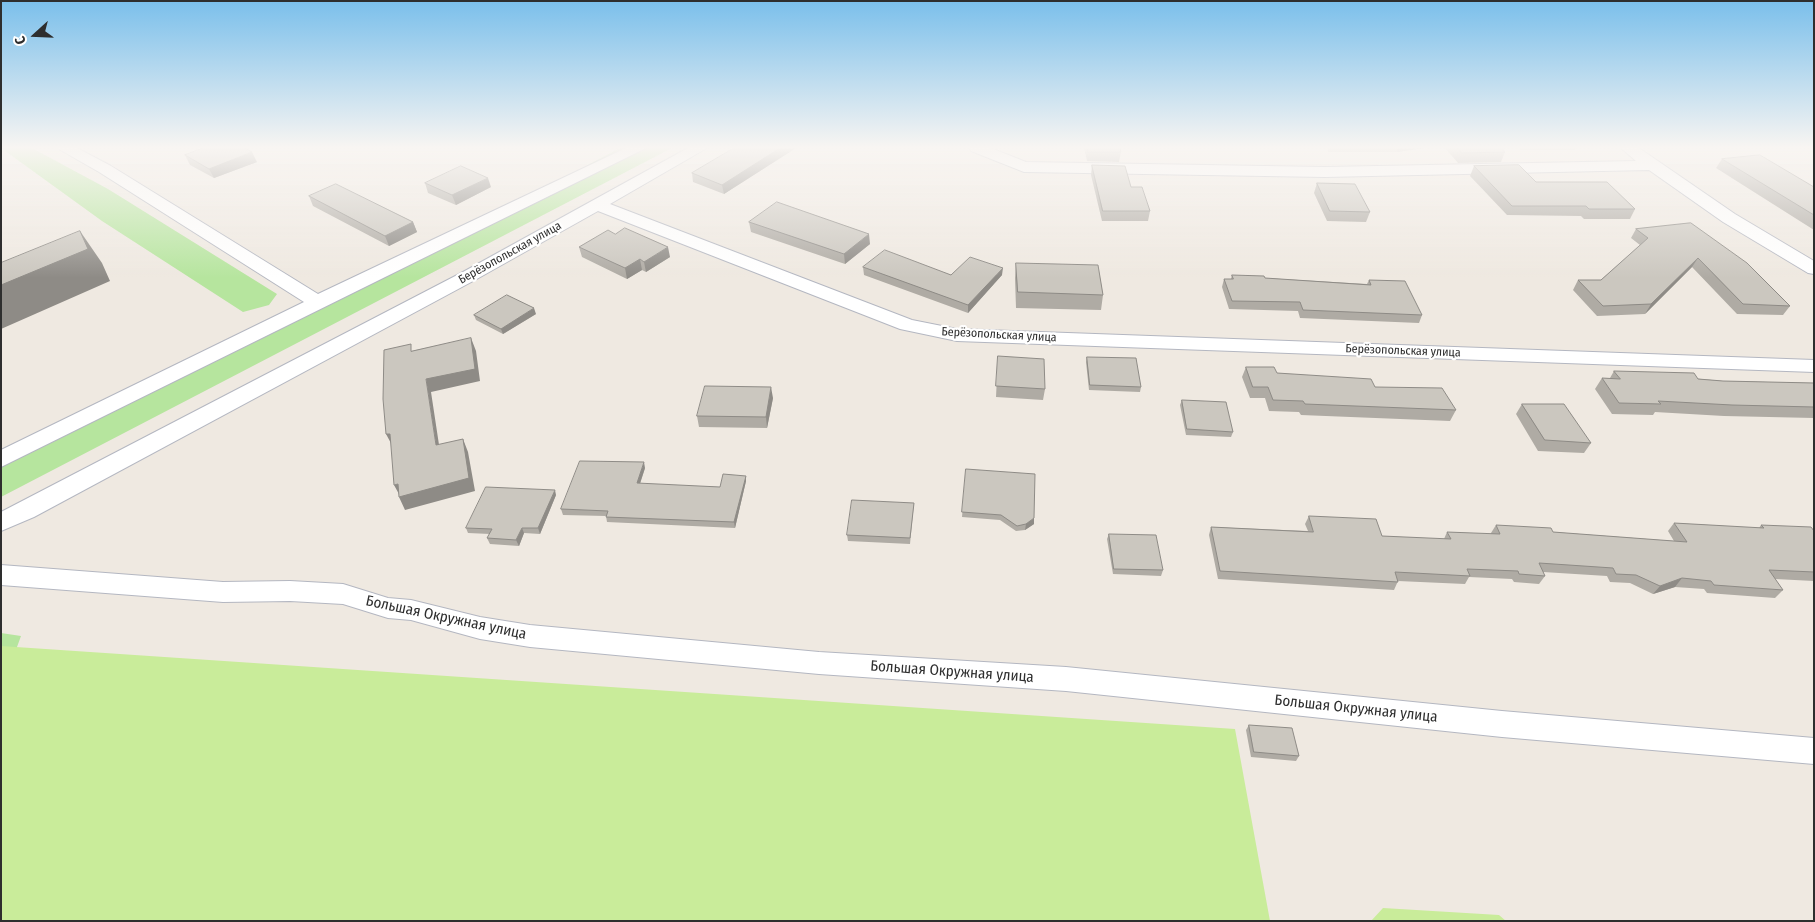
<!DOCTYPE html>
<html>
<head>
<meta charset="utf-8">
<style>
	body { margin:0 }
	#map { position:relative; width:1815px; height:922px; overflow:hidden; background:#efe9e1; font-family:"Fira Sans Condensed",sans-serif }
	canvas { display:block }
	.frame { position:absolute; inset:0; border:2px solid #2e2e2e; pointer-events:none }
	.north { position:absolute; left:10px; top:10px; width:50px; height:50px; -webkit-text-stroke:4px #fff; paint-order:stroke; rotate:250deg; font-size:14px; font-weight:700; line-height:20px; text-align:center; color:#2e2e2e }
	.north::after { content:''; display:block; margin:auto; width:18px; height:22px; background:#2e2e2e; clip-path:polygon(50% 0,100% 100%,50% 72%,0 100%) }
</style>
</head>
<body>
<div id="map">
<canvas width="1815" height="922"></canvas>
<div class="frame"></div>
<div class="north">С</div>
</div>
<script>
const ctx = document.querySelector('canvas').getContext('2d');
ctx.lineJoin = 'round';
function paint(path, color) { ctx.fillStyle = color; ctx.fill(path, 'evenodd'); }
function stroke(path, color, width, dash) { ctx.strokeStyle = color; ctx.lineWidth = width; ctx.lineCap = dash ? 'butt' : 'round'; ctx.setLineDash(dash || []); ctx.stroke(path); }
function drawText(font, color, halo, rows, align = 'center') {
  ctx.font = font + ' "Fira Sans Condensed",sans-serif'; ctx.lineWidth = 4.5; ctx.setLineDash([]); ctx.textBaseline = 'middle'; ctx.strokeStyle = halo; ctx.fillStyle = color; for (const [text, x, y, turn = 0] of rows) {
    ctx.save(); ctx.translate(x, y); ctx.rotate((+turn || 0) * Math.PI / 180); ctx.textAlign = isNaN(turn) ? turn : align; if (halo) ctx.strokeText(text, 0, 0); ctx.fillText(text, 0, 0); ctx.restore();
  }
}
paint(new Path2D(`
	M 1,148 L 32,148 L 108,189 L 277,294 L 269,305 L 243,312 L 102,221 Z
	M 620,148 L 672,148 L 1,497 L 1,464 L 314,309 Z
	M 1,633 L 21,636 L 1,691 Z`), '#b6e59e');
paint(new Path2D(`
	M 1,646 L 1235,729 L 1270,921 L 1,921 Z
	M 1383,908 L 1499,915 L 1506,921 L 1371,921 Z`), '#c9ec9a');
const minor = new Path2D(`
	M 57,148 L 77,148 L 111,166 L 318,294 L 626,148 L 646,148 L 1,467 L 1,450 L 304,302 L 99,172 Z
	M 688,148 L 707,148 L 610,204 L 912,320 L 957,329 L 1814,360 L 1814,372 L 957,341 L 900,329 L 598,211 L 475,280 L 34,517 L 1,531 L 1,512 L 463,272 Z
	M 969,148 L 991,148 L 1026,162 L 1325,167 L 1636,161 L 1621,148 L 1639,148 L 1735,214 L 1814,261 L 1814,274 L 1808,273 L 1723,222 L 1649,170 L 1325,177 L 1024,172 L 971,151 Z
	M 1,565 L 223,582 L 290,581 L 343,584 L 388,598 L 411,600 L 480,617 L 530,625 L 819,652 L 1066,667 L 1502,711 L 1814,738 L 1814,764 L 1502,737 L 1066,691 L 819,674 L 530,647 L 480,639 L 411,620 L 388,618 L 343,604 L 290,601 L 223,602 L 1,585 Z`);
stroke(minor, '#b4b7c1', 2);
paint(minor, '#fff');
paint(new Path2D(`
	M 732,148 L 796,148 L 724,194 L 693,182 L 692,173 L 732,150 Z
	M 1084,148 L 1120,148 L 1121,152 L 1119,162 L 1087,161 Z
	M 1328,148 L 1425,148 L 1397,152 L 1328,152 Z
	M 1445,148 L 1502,148 L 1505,152 L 1501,162 L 1458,163 Z
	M 1519,148 L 1576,148 L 1575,150 L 1521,150 Z
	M 185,155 L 257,162 L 214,178 L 190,165 Z
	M 1722,159 L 1814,187 L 1814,230 L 1716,168 Z
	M 1092,165 L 1131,187 L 1150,211 L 1148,221 L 1102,221 L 1091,175 Z
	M 1474,166 L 1536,182 L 1635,209 L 1630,219 L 1584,219 L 1581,216 L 1507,215 L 1470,176 Z
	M 425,183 L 491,187 L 456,205 L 428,193 Z
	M 1317,183 L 1370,212 L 1366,222 L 1327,221 L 1314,193 Z
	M 309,196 L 413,222 L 417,232 L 389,246 L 313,206 Z
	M 749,222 L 870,244 L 845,264 L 751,232 Z
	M 1691,223 L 1790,306 L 1783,315 L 1737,314 L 1692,267 L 1645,314 L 1597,316 L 1573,290 L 1578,280 L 1601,280 L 1640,245 L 1631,238 L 1636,229 Z
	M 579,247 L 670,257 L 646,272 L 642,270 L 627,279 L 582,257 Z
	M 1016,263 L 1103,295 L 1101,310 L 1016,308 L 1015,278 Z
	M 863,267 L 951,275 L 1002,275 L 968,313 L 864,275 Z
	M 1232,275 L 1265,278 L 1367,284 L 1369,280 L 1422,315 L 1419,323 L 1300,318 L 1298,311 L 1229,309 L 1222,287 L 1224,279 L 1231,279 Z
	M 536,314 L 503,334 L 476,320 L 474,315 Z
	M 998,356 L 1045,389 L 1043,400 L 996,397 Z
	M 1087,357 L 1141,387 L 1140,392 L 1089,390 L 1086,362 Z
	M 1246,367 L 1277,373 L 1375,387 L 1456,410 L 1450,421 L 1301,415 L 1299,412 L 1269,411 L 1265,398 L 1250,398 L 1242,377 Z
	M 1614,371 L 1723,381 L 1814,383 L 1814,418 L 1724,416 L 1655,412 L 1653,415 L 1612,414 L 1595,389 L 1602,378 L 1610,378 Z
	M 773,398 L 767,428 L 699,427 L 697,416 Z
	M 1182,400 L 1233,432 L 1231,437 L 1186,435 L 1180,405 Z
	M 1522,404 L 1591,443 L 1584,453 L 1538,451 L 1516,414 Z
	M 645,468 L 640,484 L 720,487 L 746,476 L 746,481 L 735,528 L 607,522 L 606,516 L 563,515 L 561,509 Z
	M 966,469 L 1034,524 L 1025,530 L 1016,531 L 1000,520 L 962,517 Z
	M 556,495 L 540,534 L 524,533 L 519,546 L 490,544 L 487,538 L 490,534 L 468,533 L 466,528 Z
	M 914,503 L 910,544 L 848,541 L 847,535 Z
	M 1309,516 L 1382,536 L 1444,539 L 1447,532 L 1491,534 L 1491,533 L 1496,525 L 1553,532 L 1674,541 L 1668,531 L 1674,523 L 1759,528 L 1761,525 L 1814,531 L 1814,581 L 1775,579 L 1783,590 L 1775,598 L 1707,593 L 1704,589 L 1675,587 L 1653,594 L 1630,583 L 1610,582 L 1607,576 L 1543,572 L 1545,576 L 1539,584 L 1514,582 L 1512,579 L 1469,577 L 1465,584 L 1398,581 L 1394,590 L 1218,579 L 1209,535 L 1211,527 L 1308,531 L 1305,524 Z
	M 1109,534 L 1163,570 L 1161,576 L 1113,574 L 1107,539 Z
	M 1249,725 L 1299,756 L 1296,761 L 1251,757 L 1246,730 Z`), '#afaba4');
paint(new Path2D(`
	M 780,148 L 796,148 L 724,194 L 722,185 Z
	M 1398,148 L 1425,148 L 1397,152 Z
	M 252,152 L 257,162 L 214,178 L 209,169 Z
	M 488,178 L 491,187 L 456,205 L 452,195 Z
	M 413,222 L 417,232 L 389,246 L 385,236 Z
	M 80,231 L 102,263 L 110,281 L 1,329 L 1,285 Z
	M 869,234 L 870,244 L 845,264 L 844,254 Z
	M 668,247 L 670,257 L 646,272 L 644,262 Z
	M 1698,258 L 1692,267 L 1645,314 L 1651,304 Z
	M 640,259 L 642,270 L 627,279 L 625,268 Z
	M 1003,268 L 1002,275 L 968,313 L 968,305 Z
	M 534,308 L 536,314 L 503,334 L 501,329 Z
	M 471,338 L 476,351 L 480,381 L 431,392 L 441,458 L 436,445 L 426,379 Z
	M 771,387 L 773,398 L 767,428 L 766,417 Z
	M 386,434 L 390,434 L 393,447 Z
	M 463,439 L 468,452 L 475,491 L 405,510 L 399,497 L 400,496 L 394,485 L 398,484 Z
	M 644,462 L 645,468 L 638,489 L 637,483 Z
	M 746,476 L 746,481 L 735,528 L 734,522 Z
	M 555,490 L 556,495 L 540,534 L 538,528 Z
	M 1034,518 L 1034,524 L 1025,530 L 1026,524 Z
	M 522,528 L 524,533 L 519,546 L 516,540 Z
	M 1682,578 L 1675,587 L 1653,594 L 1660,586 Z`), '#8e8b86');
const building = new Path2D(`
	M 203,148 L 245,148 L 252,152 L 209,169 L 185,155 Z
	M 734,148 L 780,148 L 722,185 L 692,173 Z
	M 1088,148 L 1120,148 L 1121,152 L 1088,152 Z
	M 1458,148 L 1502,148 L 1505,152 L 1462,153 Z
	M 1760,155 L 1814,187 L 1814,215 L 1722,159 Z
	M 1092,165 L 1125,166 L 1131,187 L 1142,187 L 1150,211 L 1103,211 Z
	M 1519,165 L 1536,182 L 1607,182 L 1635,209 L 1589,209 L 1586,206 L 1512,206 L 1474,166 Z
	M 461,166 L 488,178 L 452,195 L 425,183 Z
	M 1317,183 L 1355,184 L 1370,212 L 1330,211 Z
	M 336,184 L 413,222 L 385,236 L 309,196 Z
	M 777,202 L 869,234 L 844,254 L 749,222 Z
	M 1691,223 L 1747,263 L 1790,306 L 1743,304 L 1698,258 L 1651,304 L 1603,306 L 1578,280 L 1601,280 L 1648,238 L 1636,229 Z
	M 625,228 L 668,247 L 644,262 L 640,259 L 625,268 L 579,247 L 608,230 L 615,234 Z
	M 80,231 L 88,249 L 1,285 L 1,263 Z
	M 885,250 L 951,275 L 970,257 L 1003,268 L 968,305 L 863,267 Z
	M 1016,263 L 1098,265 L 1103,295 L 1018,292 Z
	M 1232,275 L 1264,276 L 1265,278 L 1371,285 L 1369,280 L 1405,281 L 1422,315 L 1303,310 L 1300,302 L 1232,301 L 1224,279 L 1233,279 Z
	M 507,295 L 534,308 L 501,329 L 474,315 Z
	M 471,338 L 475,369 L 426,379 L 436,445 L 463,439 L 469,478 L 399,497 L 398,484 L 394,485 L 390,434 L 386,434 L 383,399 L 384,350 L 411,344 L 411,351 Z
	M 998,356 L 1044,359 L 1045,389 L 996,386 Z
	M 1087,357 L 1136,358 L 1141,387 L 1090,385 Z
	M 1246,367 L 1274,367 L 1277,373 L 1371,379 L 1375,387 L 1442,388 L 1456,410 L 1305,404 L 1303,401 L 1273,400 L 1268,387 L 1253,387 Z
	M 1614,371 L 1694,373 L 1698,379 L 1723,381 L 1814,383 L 1814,407 L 1732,405 L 1658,401 L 1661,404 L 1619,403 L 1602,378 L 1620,379 Z
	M 705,386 L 771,387 L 766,417 L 697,416 Z
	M 1182,400 L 1226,402 L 1233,432 L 1187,429 Z
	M 1522,404 L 1564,404 L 1591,443 L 1545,440 Z
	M 580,461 L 644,462 L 637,483 L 720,487 L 723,474 L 746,476 L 734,522 L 606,517 L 608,511 L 561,509 Z
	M 966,469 L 1035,474 L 1034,518 L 1026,524 L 1017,526 L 1001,515 L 962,512 Z
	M 486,487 L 555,490 L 538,528 L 522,528 L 516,540 L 487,538 L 492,529 L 466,528 Z
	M 852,500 L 914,503 L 910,538 L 847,535 Z
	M 1309,516 L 1376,519 L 1382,536 L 1451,539 L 1447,532 L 1500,534 L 1496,525 L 1551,528 L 1553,532 L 1687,542 L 1674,523 L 1764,528 L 1761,525 L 1811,527 L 1814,531 L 1814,572 L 1769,570 L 1783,590 L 1714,585 L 1711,581 L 1682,578 L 1660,586 L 1636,575 L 1616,574 L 1613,568 L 1539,563 L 1545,576 L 1519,574 L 1518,571 L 1467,569 L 1470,576 L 1395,572 L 1398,582 L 1220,571 L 1211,527 L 1313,532 Z
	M 1109,534 L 1156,535 L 1163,570 L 1114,569 Z
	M 1249,725 L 1292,728 L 1299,756 L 1254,752 Z`);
paint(building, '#cbc7bf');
stroke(building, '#8e8b86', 1);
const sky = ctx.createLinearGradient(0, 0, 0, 278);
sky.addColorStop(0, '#7abfeb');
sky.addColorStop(0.53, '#f8f5f2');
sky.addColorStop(1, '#f8f5f200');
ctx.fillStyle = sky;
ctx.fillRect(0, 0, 1815, 278);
drawText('12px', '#2e2e2e', '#fff', [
	["Берёзопольская улица",510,253,-29],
	["Берёзопольская улица",999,335,3],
	["Берёзопольская улица",1403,351,2]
]);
drawText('15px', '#2e2e2e', '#fff', [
	["Большая Окружная улица",446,618,12],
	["Большая Окружная улица",952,672,4],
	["Большая Окружная улица",1356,709,6]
]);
</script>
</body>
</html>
